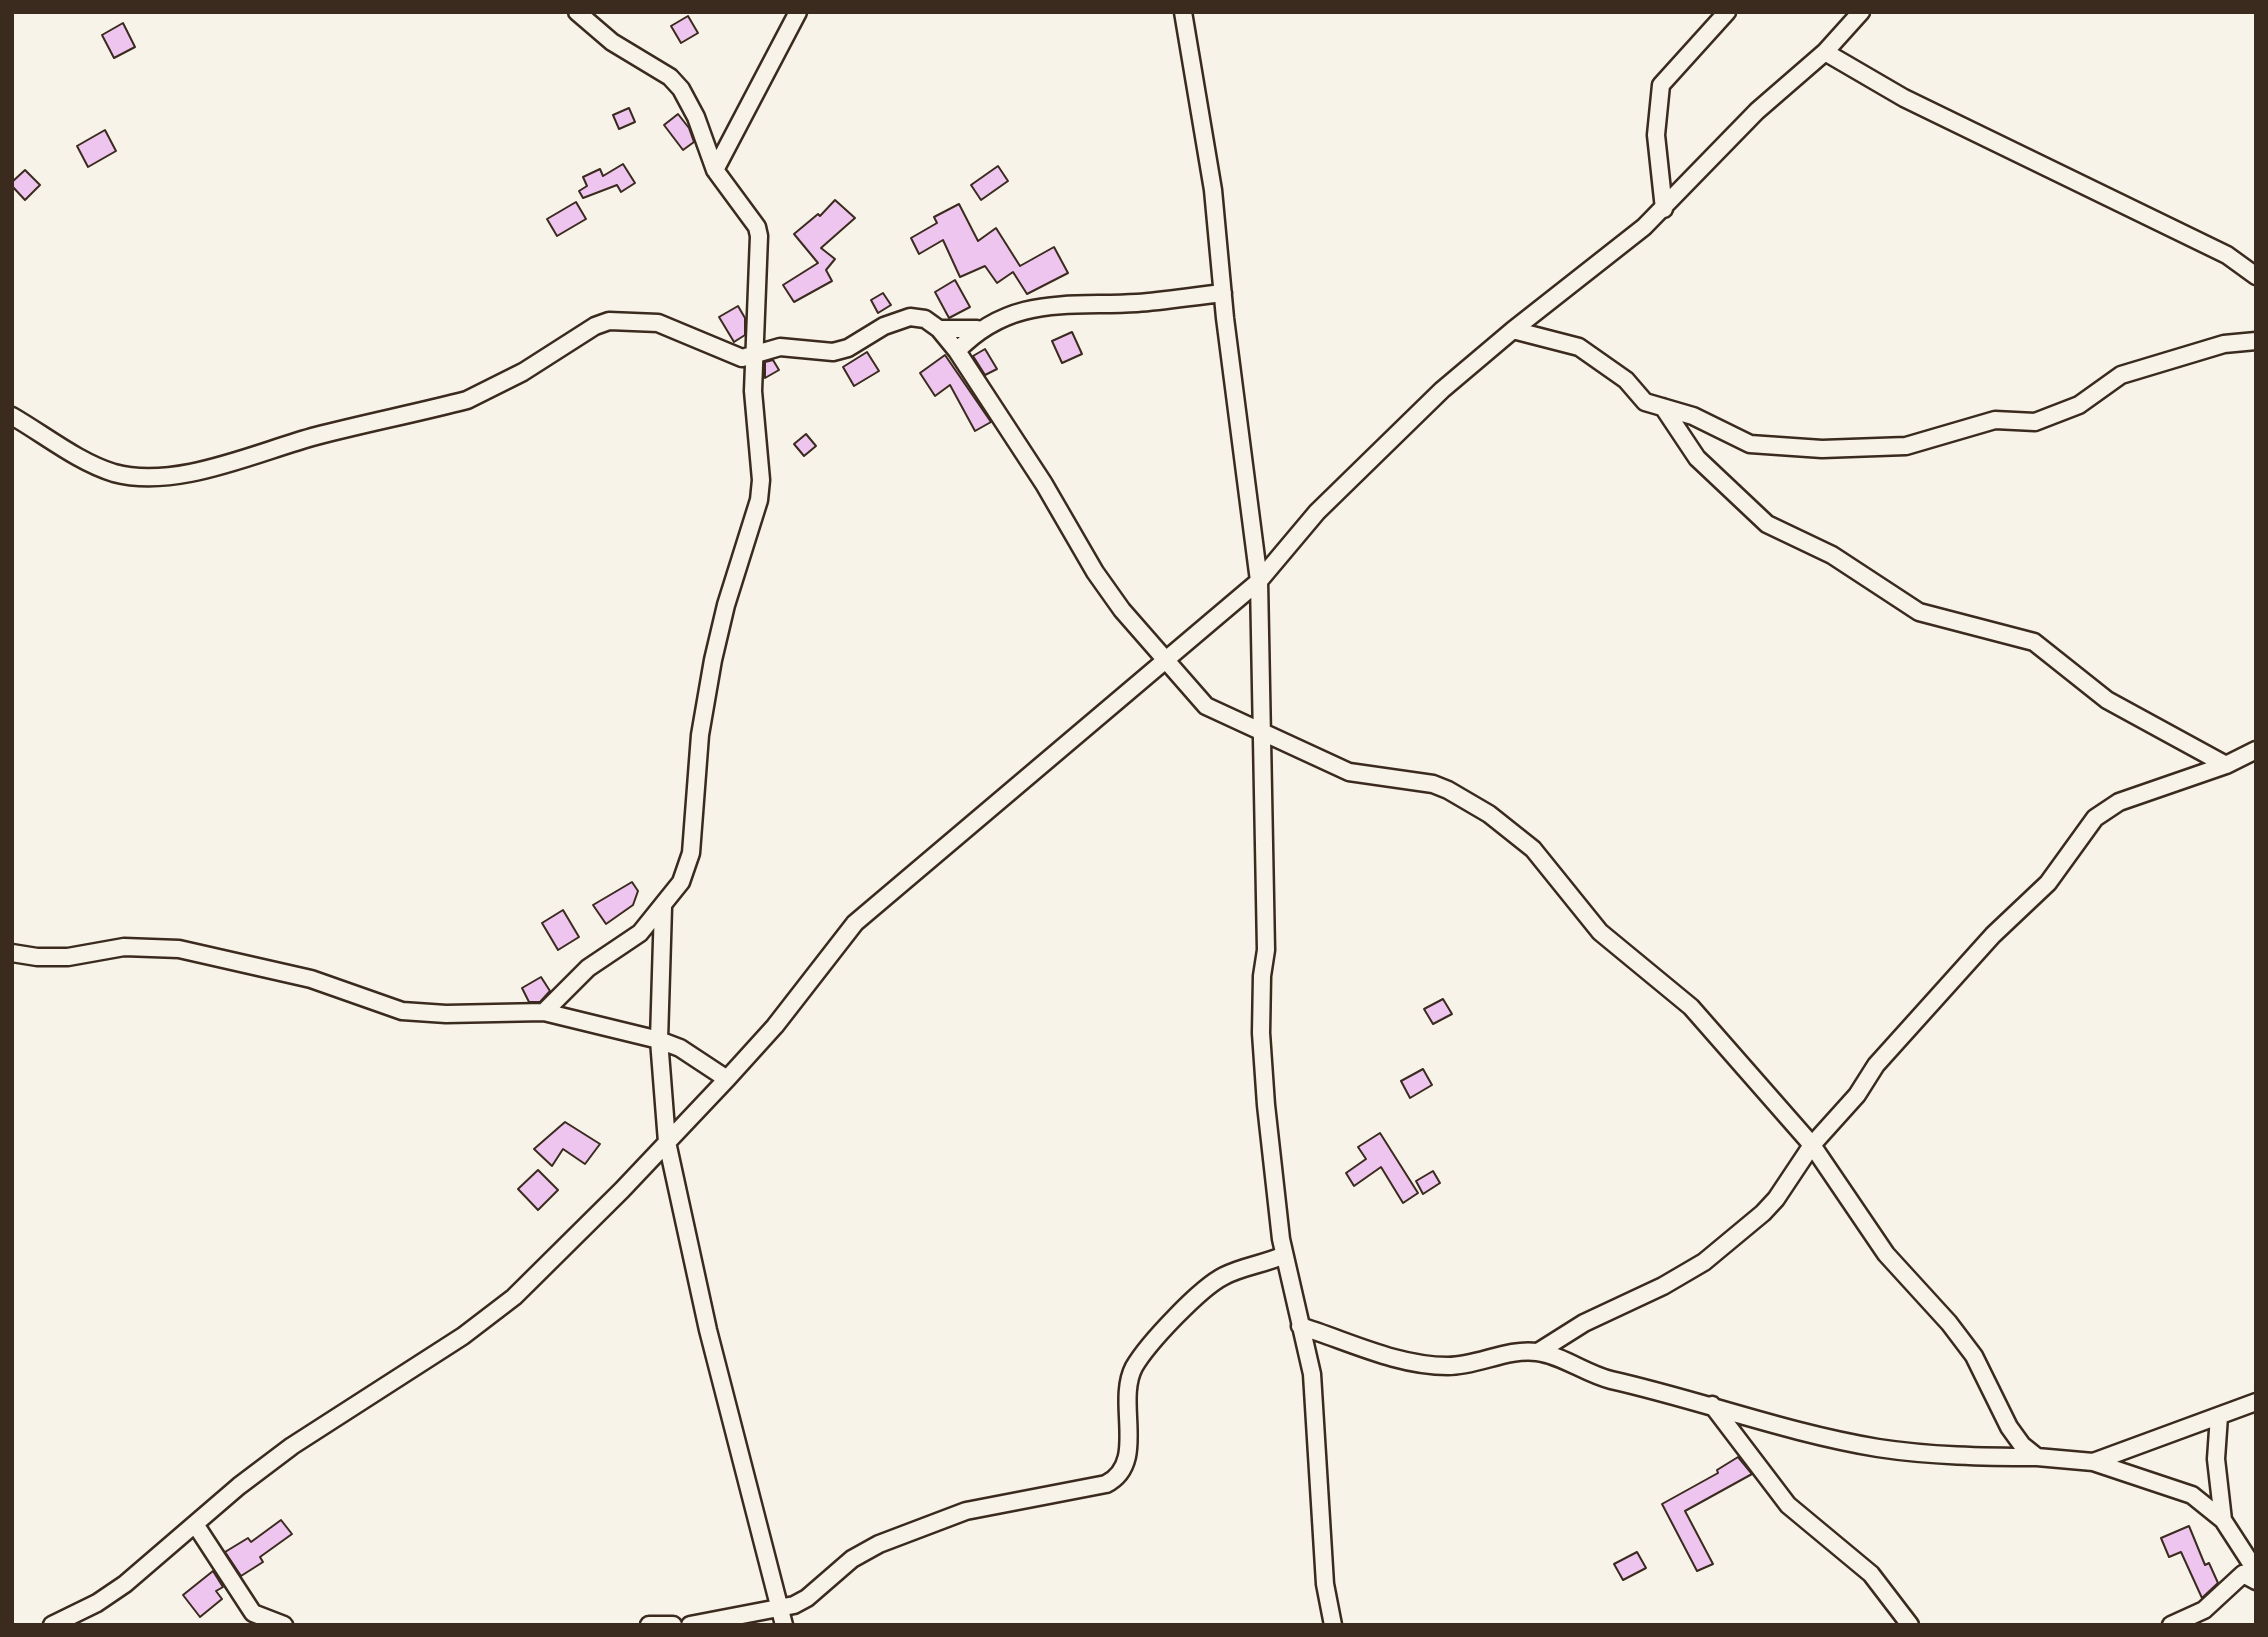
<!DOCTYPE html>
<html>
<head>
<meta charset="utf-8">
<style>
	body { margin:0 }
	#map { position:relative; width:2268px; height:1637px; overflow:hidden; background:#f7f3e8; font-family:Pangolin,sans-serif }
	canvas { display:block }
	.frame { position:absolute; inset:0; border:14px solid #3b2a1e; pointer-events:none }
</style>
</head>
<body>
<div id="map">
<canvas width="2268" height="1637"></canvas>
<div class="frame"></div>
</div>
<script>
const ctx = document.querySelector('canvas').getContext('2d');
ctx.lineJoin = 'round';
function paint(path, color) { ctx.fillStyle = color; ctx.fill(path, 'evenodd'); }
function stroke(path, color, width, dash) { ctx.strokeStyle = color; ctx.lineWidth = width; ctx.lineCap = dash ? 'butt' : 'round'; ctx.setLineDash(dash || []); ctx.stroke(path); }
const building = new Path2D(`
	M 688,16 L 698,33 L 681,43 L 671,26 Z
	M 123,23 L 135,47 L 114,58 L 102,35 Z
	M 629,108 L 635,122 L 619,129 L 613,115 Z
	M 678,114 L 689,128 L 694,142 L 683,150 L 664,125 Z
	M 105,130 L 116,151 L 88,167 L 77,146 Z
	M 623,164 L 635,183 L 621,192 L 617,185 L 583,198 L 579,191 L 587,186 L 583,177 L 600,169 L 603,176 Z
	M 998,166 L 1008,181 L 981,200 L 971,185 Z
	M 25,170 L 40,185 L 25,200 L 12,186 L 12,182 Z
	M 835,200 L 855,218 L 821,248 L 835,259 L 826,270 L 832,281 L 794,302 L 783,285 L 818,263 L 794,234 L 818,214 L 820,216 Z
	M 576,202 L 586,219 L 557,236 L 547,219 Z
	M 959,204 L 978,241 L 996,228 L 1020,266 L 1054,247 L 1068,273 L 1027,294 L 1013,272 L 997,283 L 985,266 L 960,277 L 943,240 L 919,254 L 911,238 L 937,223 L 934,217 Z
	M 955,280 L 970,307 L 949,318 L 935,292 Z
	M 883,293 L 891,305 L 878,313 L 871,300 Z
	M 738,306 L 745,318 L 745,335 L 734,342 L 719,317 Z
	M 1072,332 L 1082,354 L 1062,363 L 1052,341 Z
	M 985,349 L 997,369 L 985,375 L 973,356 Z
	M 867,352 L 879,371 L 854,386 L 843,367 Z
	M 945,355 L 991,422 L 975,431 L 950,385 L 935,396 L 920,373 Z
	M 773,360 L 779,370 L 765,378 L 765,362 Z
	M 806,434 L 816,446 L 804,456 L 794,444 Z
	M 632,882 L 638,891 L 633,905 L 606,924 L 593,905 Z
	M 563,910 L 579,937 L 558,950 L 542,923 Z
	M 541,977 L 550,991 L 540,1002 L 529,1002 L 522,988 Z
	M 1443,999 L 1452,1014 L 1433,1024 L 1424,1009 Z
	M 1423,1069 L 1432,1085 L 1410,1098 L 1401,1081 Z
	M 565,1122 L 600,1144 L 585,1164 L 563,1149 L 552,1166 L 534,1149 Z
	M 1380,1133 L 1418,1193 L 1403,1203 L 1381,1167 L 1354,1186 L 1346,1173 L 1366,1159 L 1358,1147 Z
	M 538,1170 L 558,1190 L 538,1210 L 518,1189 Z
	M 1433,1171 L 1440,1183 L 1423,1194 L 1416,1181 Z
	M 1738,1457 L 1752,1474 L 1685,1511 L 1713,1564 L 1697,1571 L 1662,1504 L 1718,1473 L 1717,1470 Z
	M 281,1520 L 292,1534 L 260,1557 L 263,1562 L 241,1576 L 225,1552 L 248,1538 L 251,1542 Z
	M 2189,1526 L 2205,1565 L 2209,1563 L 2218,1583 L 2202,1598 L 2181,1552 L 2169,1557 L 2161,1538 Z
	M 1637,1552 L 1646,1568 L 1623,1580 L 1614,1564 Z
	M 213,1571 L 223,1587 L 216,1591 L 222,1599 L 200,1617 L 183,1595 Z`);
paint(building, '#eec5ee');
stroke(building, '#3b2a1e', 2);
const street = new Path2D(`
	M 1183,12 L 1213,190 L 1225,318 L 1259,581 L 1266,950 L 1262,976 L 1261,1033 L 1266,1105 L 1281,1239 L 1312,1374 L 1325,1584 L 1333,1625
	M 1825,52 L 1904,98 L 2227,255 L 2256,276
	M 715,170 L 798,12
	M 1664,209 L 1656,135 L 1661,85 L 1727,12
	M 939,329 L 977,329
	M 1513,330 L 1579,347 L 1626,380 L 1645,402 L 1693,416 L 1750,444 L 1822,449 L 1906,446 L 1995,420 L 2035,422 L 2079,405 L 2121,375 L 2224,344 L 2256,341
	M 957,351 C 1011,295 1067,307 1137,303 C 1165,301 1194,296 1223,293
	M 1663,407 L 1697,458 L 1767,524 L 1832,555 L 1919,612 L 2034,642 L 2107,700 L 2226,765
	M 12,416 C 45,435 78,462 114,473 C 177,490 256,452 316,436 C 366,423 417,413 467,400 L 523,372 L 595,326 L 609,321 L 658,323 L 742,358 L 780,347 L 833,352 L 848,348 L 884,326 L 910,317 L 925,319 L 939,329 L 957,351 L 1044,484 L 1095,572 L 1122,610 L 1206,706 L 1349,772 L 1433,784 L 1448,790 L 1489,814 L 1533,849 L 1600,932 L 1691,1007 L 1812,1145 L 1886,1254 L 1949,1323 L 1974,1356 L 2009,1427 L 2022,1445 L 2037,1457 L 2093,1462 L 2192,1495 L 2223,1520 L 2256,1571
	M 663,907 L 659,1040 L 667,1142 L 708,1330 L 784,1625
	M 12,953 L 37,957 L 68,957 L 124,947 L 179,949 L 311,979 L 402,1011 L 446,1014 L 544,1012 L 659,1040 L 680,1048 L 727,1079
	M 544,1012 L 588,968 L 640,933 L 681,882 L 691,853 L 700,735 L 713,660 L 726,605 L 759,500 L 761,480 L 753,391 L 759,236 L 757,227 L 715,170 L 696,117 L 681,89 L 670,77 L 612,42 L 577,12
	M 1300,1326 C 1348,1341 1397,1366 1448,1366 C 1478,1366 1507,1348 1537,1352 C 1562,1355 1586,1374 1611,1380 C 1700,1400 1787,1433 1878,1448 C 1930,1456 1984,1457 2037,1457
	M 1538,1352 L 1584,1323 L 1663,1286 L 1704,1262 L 1763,1213 L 1776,1199 L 1812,1145 L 1857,1095 L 1876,1065 L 1993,935 L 2048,883 L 2095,818 L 2119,802 L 2226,765 L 2256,750
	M 1712,1405 L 1788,1505 L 1871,1574 L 1910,1625
	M 2219,1416 L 2216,1459 L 2223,1520
	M 2093,1462 L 2256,1402
	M 195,1524 L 253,1613 L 284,1625
	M 52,1625 L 97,1603 L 125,1584 L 239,1486 L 292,1446 L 463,1336 L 514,1297 L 622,1190 L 727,1079 L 775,1026 L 855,923 L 1259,581 L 1317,512 L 1442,390 L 1513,330 L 1644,227 L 1757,111 L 1825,52 L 1861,12
	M 649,1625 L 673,1625
	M 690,1625 L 794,1605 L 807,1598 L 852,1559 L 879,1544 L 966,1511 L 1106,1484 C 1148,1463 1115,1403 1134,1367 C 1148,1343 1200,1288 1224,1276 C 1243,1266 1265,1264 1284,1255
	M 2171,1625 L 2204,1610 L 2243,1574 L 2256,1581`);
stroke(street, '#3b2a1e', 21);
stroke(street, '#f7f3e8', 16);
</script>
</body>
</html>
